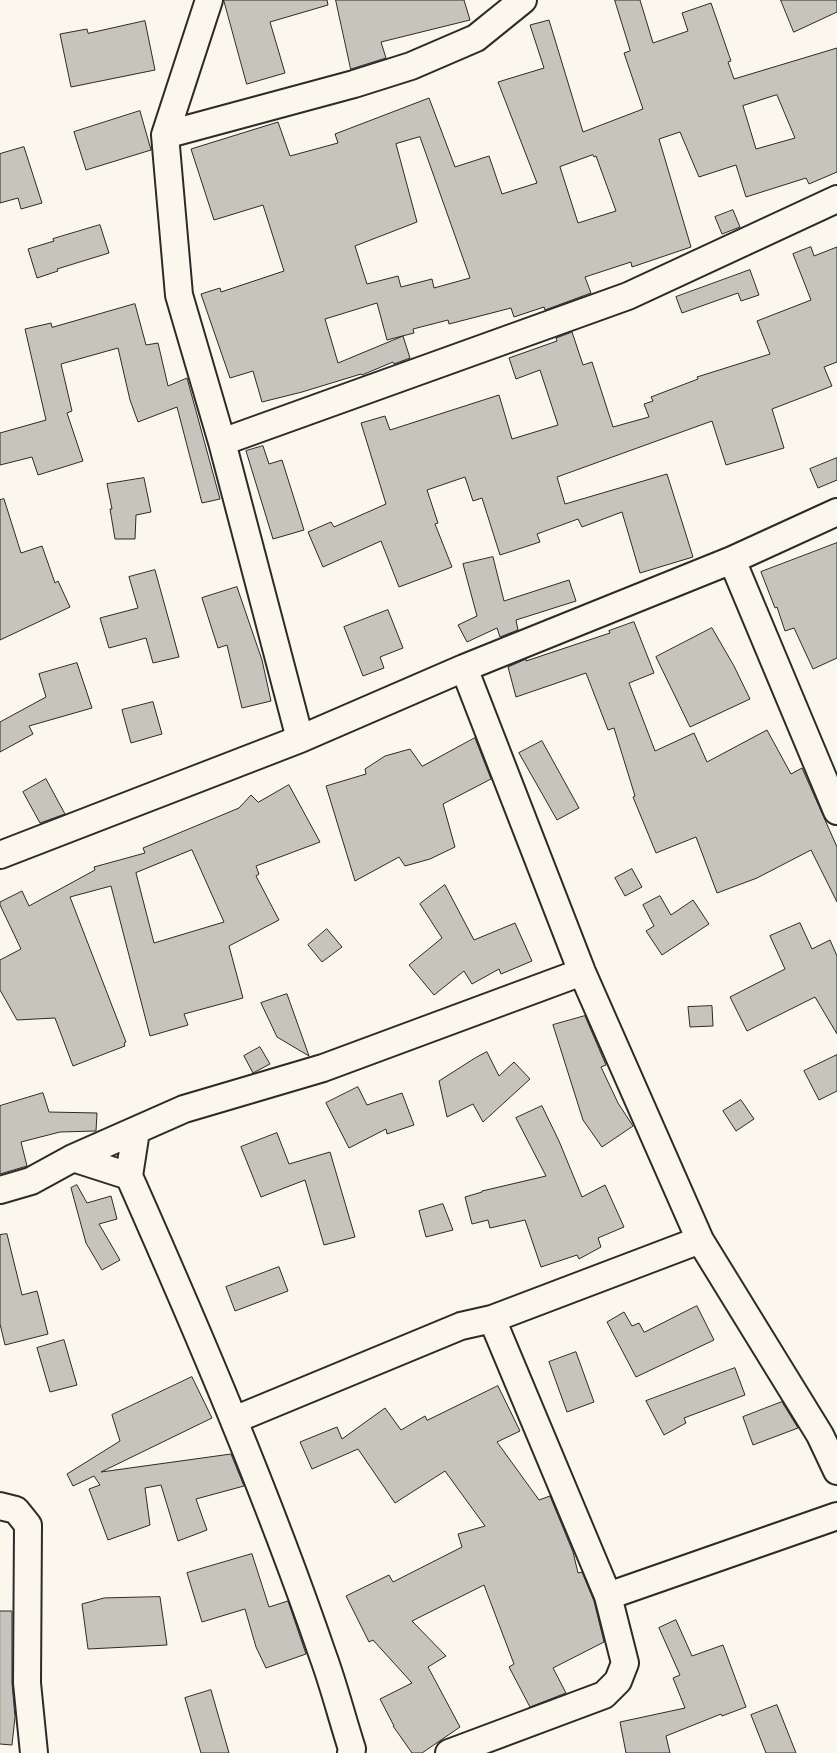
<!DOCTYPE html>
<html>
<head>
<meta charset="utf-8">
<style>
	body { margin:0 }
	canvas { display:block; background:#fbf7ec }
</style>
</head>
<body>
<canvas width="837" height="1753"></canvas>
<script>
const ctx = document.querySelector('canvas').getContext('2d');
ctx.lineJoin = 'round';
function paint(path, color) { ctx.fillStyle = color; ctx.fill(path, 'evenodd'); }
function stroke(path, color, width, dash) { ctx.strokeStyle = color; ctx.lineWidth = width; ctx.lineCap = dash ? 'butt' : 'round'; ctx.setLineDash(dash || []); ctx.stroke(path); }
const building = new Path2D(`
	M 224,0 L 327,0 L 328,5 L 270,22 L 285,73 L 247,84 Z
	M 336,0 L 464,0 L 470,20 L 381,42 L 386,58 L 351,69 Z
	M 615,0 L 640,0 L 653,43 L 688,31 L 682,13 L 711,3 L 731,61 L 728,62 L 734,79 L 837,48 L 837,172 L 809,184 L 806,178 L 746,197 L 736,165 L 699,177 L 680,132 L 659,139 L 691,247 L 632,267 L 631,262 L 585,277 L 591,293 L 545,310 L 544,307 L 514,317 L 511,308 L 449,324 L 448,320 L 413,329 L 414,333 L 387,340 L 377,303 L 325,319 L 338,363 L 403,336 L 410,358 L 394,364 L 393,362 L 362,375 L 361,374 L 302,392 L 262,402 L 253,371 L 230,378 L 201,294 L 220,288 L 221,292 L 284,271 L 263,205 L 214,220 L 191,149 L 278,122 L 290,156 L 338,143 L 335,134 L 429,98 L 455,167 L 489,156 L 502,194 L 537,183 L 498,82 L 544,68 L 530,25 L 549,20 L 583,132 L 643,109 L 624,53 L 630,51 ZM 777,95 L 795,138 L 756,149 L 743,106 ZM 420,137 L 470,278 L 434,288 L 432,279 L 401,287 L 398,276 L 367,284 L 355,246 L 417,222 L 396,144 ZM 593,155 L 594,157 L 596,156 L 616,211 L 578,223 L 560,167 Z
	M 781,0 L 837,0 L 837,12 L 794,32 Z
	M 145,21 L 155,70 L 71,87 L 60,34 L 87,29 L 88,33 Z
	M 140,111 L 151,150 L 86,170 L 74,132 Z
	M 24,147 L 42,203 L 21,209 L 18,198 L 0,203 L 0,154 Z
	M 733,210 L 740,227 L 722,234 L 715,217 Z
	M 100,225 L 109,253 L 57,269 L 58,271 L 37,278 L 28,249 L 54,241 L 53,239 Z
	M 811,247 L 814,256 L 837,247 L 837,362 L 824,367 L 832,386 L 772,409 L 784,448 L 726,465 L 712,421 L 557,477 L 565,504 L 667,474 L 693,557 L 640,573 L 622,512 L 582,527 L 578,519 L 537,534 L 540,542 L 500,555 L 482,498 L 473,501 L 465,477 L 427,490 L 438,523 L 435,524 L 452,567 L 399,587 L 381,541 L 323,567 L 308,532 L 331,522 L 334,527 L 386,504 L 361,423 L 385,416 L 390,430 L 499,395 L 512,439 L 558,425 L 540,370 L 516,379 L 509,358 L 557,341 L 556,338 L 572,332 L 583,365 L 592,362 L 613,427 L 649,417 L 644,404 L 653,401 L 651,397 L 698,379 L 697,377 L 770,354 L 757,321 L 811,300 L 793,254 Z
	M 750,270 L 759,295 L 741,301 L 738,293 L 682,313 L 676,297 Z
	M 135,304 L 146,345 L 158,343 L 168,386 L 187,378 L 220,499 L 202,503 L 177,407 L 138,422 L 130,400 L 118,348 L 61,364 L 72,411 L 67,413 L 83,461 L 38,475 L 32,457 L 0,465 L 0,433 L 46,420 L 25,329 L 51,323 L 52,327 Z
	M 263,446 L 269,464 L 282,460 L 304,530 L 273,539 L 246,451 Z
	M 837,458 L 837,480 L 818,488 L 810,469 Z
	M 144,478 L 151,512 L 136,515 L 135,539 L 115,539 L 110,509 L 112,509 L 107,484 Z
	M 4,499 L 21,553 L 42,546 L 55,583 L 58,581 L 70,607 L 0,640 L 0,500 Z
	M 837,543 L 837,658 L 813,669 L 794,628 L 785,631 L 777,607 L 775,608 L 761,572 Z
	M 493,557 L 504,601 L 569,580 L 576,601 L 516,620 L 518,630 L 500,637 L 497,628 L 467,642 L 458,625 L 477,616 L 463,564 Z
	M 155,570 L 179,657 L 153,663 L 146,638 L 109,648 L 100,618 L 138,608 L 129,577 Z
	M 237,587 L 262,660 L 271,701 L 242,708 L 227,645 L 218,648 L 202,598 Z
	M 388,610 L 403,648 L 380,657 L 384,668 L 363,676 L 344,627 Z
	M 634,622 L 654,673 L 629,683 L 655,751 L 694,733 L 707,762 L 767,730 L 791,774 L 802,768 L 837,847 L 837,902 L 811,850 L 757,878 L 717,893 L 696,837 L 656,853 L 633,797 L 635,796 L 614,728 L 608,730 L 586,673 L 516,697 L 508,667 L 526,659 L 526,661 L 610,633 L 609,631 Z
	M 712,628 L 734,666 L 750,699 L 690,727 L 656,657 Z
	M 77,663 L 92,708 L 29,726 L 33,734 L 0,752 L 0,722 L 46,697 L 39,674 Z
	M 153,702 L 162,734 L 131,743 L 122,710 Z
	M 475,738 L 491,779 L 443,804 L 455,847 L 430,859 L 405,866 L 399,857 L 355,881 L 326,786 L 366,774 L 365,769 L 385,756 L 410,749 L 422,766 Z
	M 542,741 L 579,808 L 557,820 L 519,753 Z
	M 46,779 L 65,814 L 40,823 L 23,792 Z
	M 289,785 L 320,842 L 256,866 L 259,874 L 256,876 L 279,920 L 229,946 L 243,998 L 184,1014 L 188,1025 L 150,1036 L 111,886 L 70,897 L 126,1042 L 124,1043 L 125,1046 L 73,1066 L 55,1018 L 17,1020 L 0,990 L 0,960 L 21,949 L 0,905 L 0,902 L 22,891 L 29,906 L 95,870 L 94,867 L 145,853 L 143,848 L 239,808 L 251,795 L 258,802 ZM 192,850 L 224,922 L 154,943 L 136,873 Z
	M 632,869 L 642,887 L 625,896 L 615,878 Z
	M 445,885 L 474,940 L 515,923 L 532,961 L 501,974 L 499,969 L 472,984 L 464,971 L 434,995 L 409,965 L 442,938 L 420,904 Z
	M 660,896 L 671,915 L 693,900 L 709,924 L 662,955 L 646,931 L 654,926 L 643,905 Z
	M 800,923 L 812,949 L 830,940 L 837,956 L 837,1034 L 815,997 L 747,1031 L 730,997 L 785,969 L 770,936 Z
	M 327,929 L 342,947 L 322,962 L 308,945 Z
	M 287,994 L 309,1056 L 277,1037 L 261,1003 Z
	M 712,1006 L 713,1026 L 690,1027 L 688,1007 Z
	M 585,1016 L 606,1065 L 601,1067 L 618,1103 L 633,1126 L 602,1147 L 583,1120 L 553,1025 Z
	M 260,1047 L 270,1064 L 253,1073 L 244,1056 Z
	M 487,1052 L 499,1076 L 514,1062 L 530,1079 L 483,1122 L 473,1104 L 447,1117 L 439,1081 L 475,1058 Z
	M 837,1055 L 837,1091 L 819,1100 L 804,1071 Z
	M 358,1087 L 367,1105 L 402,1093 L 414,1125 L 387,1134 L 386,1129 L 349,1148 L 326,1103 Z
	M 43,1093 L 49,1112 L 97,1113 L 96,1131 L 60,1132 L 21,1142 L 27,1166 L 0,1174 L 0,1106 Z
	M 741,1100 L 754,1119 L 736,1131 L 723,1111 Z
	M 542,1106 L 559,1141 L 582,1197 L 605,1185 L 624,1227 L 598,1238 L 601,1247 L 579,1259 L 577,1255 L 541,1267 L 525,1220 L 490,1228 L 488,1220 L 472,1224 L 465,1197 L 482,1192 L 482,1191 L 546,1176 L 516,1118 Z
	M 277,1133 L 289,1164 L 330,1152 L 355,1237 L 324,1245 L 305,1180 L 261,1197 L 241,1147 Z
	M 77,1185 L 87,1203 L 111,1196 L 117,1219 L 99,1224 L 120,1260 L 102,1270 L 86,1243 L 71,1188 Z
	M 443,1204 L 453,1230 L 426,1237 L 419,1211 Z
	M 7,1234 L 22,1295 L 37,1291 L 48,1334 L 5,1345 L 0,1324 L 0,1235 Z
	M 279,1267 L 288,1291 L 235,1311 L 226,1287 Z
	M 697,1306 L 714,1340 L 636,1377 L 607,1322 L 624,1312 L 632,1326 L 639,1323 L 644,1332 Z
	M 64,1340 L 77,1385 L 50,1392 L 37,1348 Z
	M 576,1352 L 594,1402 L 567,1412 L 549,1362 Z
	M 735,1368 L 745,1395 L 684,1418 L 686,1423 L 664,1435 L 646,1401 Z
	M 192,1377 L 212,1418 L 101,1472 L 231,1454 L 244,1486 L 196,1499 L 207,1530 L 178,1541 L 161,1485 L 145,1488 L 150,1525 L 108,1540 L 89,1489 L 100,1485 L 94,1476 L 73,1486 L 67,1474 L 120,1441 L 112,1415 Z
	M 498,1386 L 520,1431 L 497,1442 L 539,1500 L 550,1496 L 573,1552 L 578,1573 L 582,1572 L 594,1601 L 604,1642 L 553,1668 L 566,1693 L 530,1707 L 509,1667 L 514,1664 L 484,1585 L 412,1621 L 446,1656 L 428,1667 L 460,1727 L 422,1753 L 412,1753 L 393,1726 L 394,1726 L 380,1699 L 412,1683 L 373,1640 L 369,1642 L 346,1596 L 389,1575 L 393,1582 L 462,1547 L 458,1534 L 485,1526 L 445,1471 L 395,1503 L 358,1449 L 312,1469 L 300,1442 L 337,1427 L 342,1439 L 385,1408 L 401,1430 L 425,1416 L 427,1420 Z
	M 782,1402 L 798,1428 L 753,1445 L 743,1417 Z
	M 252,1554 L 269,1607 L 288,1601 L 306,1654 L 266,1668 L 256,1647 L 245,1609 L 202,1622 L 187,1573 Z
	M 160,1597 L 167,1645 L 88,1649 L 82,1604 L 104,1598 Z
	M 0,1611 L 12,1611 L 12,1683 L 15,1717 L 12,1745 L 0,1744 Z
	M 676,1620 L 692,1656 L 723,1645 L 746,1707 L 722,1716 L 721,1714 L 666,1736 L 670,1753 L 626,1753 L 620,1722 L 685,1708 L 673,1678 L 680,1675 L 659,1628 Z
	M 211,1690 L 229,1753 L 201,1753 L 185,1698 Z
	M 777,1705 L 796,1753 L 766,1753 L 751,1715 Z`);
paint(building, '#c7c4bc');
stroke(building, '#2b2b2b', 1);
const minor = new Path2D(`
	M 209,0 L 165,135 L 179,295 L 222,442 L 300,739
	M 165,135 L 354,84 L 411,66 L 476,38 L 523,0
	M 222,442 L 628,296 L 837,199
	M 732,560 L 837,811
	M 464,668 L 582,972 L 700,1240 L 820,1435 L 837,1471
	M 0,855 L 300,739 L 464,668 L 732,560 L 837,512
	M 73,1158 L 129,1176 C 199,1334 267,1493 323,1656 C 334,1686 342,1718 352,1749 L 351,1753
	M 129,1176 L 136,1131
	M 0,1190 L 31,1181 L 73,1158 L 184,1109 L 323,1068 L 582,972
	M 234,1420 L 461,1326 L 492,1319 L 700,1240
	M 0,1506 L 16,1510 L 28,1525 L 27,1683 L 34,1753
	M 608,1596 L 837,1516
	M 449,1753 L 604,1695 L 618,1681 L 625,1663 L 608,1596 L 492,1319`);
stroke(minor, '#2b2b2b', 30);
stroke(minor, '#fbf7ec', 26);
</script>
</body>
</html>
